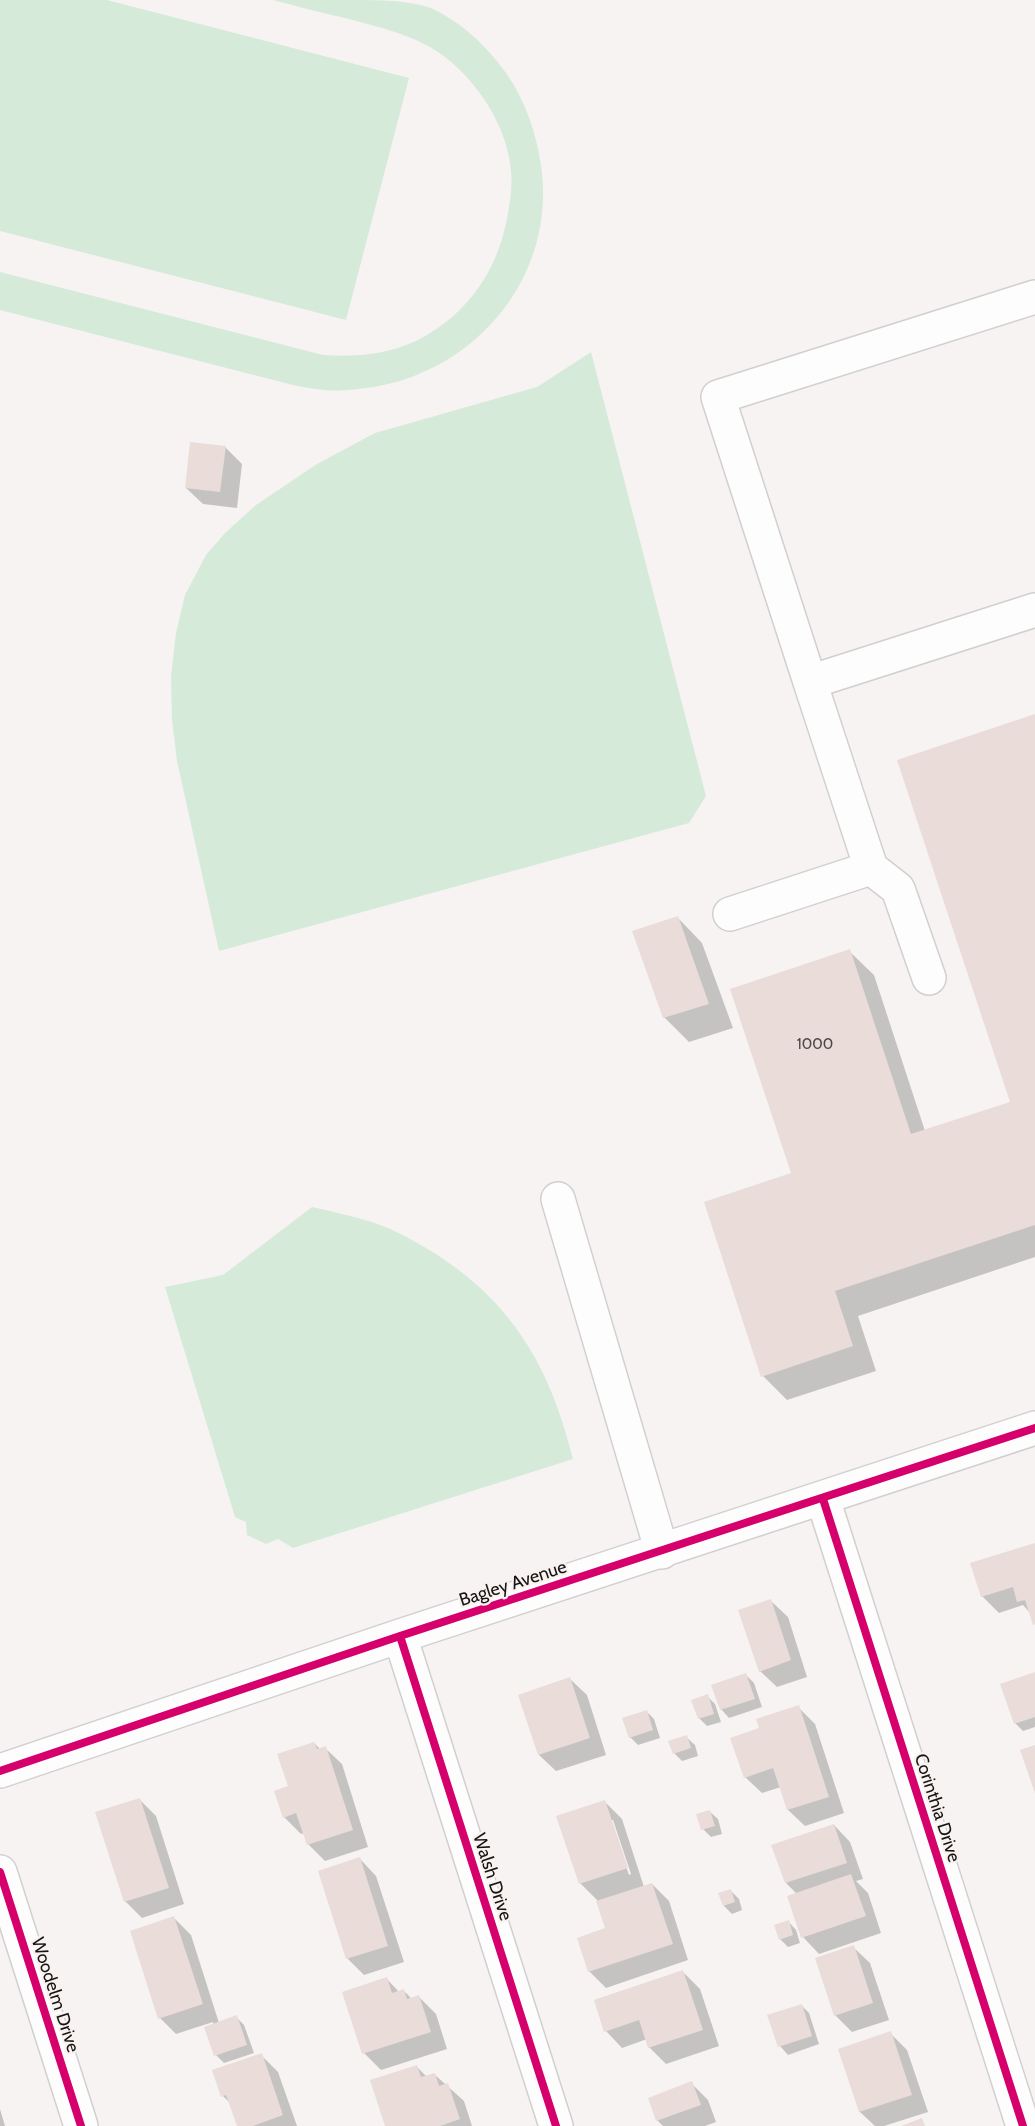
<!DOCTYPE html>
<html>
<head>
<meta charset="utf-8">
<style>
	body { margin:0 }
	canvas { display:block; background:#f6f3f2 }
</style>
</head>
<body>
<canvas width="1035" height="2126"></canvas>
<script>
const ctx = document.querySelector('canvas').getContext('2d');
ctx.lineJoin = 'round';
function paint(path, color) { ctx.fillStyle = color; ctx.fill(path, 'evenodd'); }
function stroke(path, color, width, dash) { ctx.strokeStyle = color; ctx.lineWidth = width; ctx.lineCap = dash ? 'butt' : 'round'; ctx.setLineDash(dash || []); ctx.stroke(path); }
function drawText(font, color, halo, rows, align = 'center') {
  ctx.font = font + ' Cabin,sans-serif'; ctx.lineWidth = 4.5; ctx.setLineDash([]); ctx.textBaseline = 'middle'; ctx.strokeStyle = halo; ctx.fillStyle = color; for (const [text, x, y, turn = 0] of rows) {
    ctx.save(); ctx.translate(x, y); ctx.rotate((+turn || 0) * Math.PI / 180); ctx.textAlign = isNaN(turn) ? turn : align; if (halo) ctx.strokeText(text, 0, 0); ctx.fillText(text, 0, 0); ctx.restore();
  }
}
paint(new Path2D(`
	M 0,0 L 107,0 L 409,78 L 346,320 L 0,231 Z
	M 273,0 C 301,0 328,0 355,0 C 381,0 407,0 431,8 C 461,22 487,46 506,73 C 525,100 536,132 541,165 C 557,273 480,369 374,387 C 357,389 340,392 324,390 C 314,389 303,387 293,385 L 0,310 L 0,272 L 323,355 C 356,357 385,355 416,341 C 468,315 499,269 508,213 C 511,197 513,180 510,163 C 504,122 477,82 445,57 C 418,36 385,29 353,20 C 326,14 300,7 273,0 Z
	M 591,352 L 706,796 L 689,823 L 219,951 L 177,761 L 172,720 L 171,676 L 176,633 L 185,595 L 206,555 L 225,533 L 256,505 L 317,464 L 375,433 L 537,387 Z
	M 312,1207 C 330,1211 348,1215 365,1220 C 388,1226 411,1239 431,1251 C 513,1302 550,1367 573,1459 L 293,1548 L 278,1539 L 266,1544 L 247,1535 L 246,1522 L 235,1517 L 165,1287 L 223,1275 Z`), '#d6eada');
paint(new Path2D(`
	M 225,447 L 242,464 L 237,508 L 203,504 L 186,488 Z
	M 1035,716 L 1035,1257 L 858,1316 L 876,1371 L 787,1400 L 763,1376 L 793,1174 L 849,951 L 874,975 L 925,1131 L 1012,1103 Z
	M 678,918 L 702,943 L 733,1028 L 689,1042 L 664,1017 Z
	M 1035,1545 L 1035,1625 L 1031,1614 L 1023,1605 L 999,1613 L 982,1596 Z
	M 771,1601 L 788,1617 L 807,1677 L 777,1687 L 760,1671 Z
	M 1035,1673 L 1035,1727 L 1023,1731 L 1015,1723 Z
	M 746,1675 L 754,1683 L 762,1707 L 729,1718 L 721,1709 Z
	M 570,1679 L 587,1695 L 606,1755 L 556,1771 L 539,1755 Z
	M 707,1696 L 715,1704 L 721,1722 L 707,1726 L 699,1718 Z
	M 798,1707 L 815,1724 L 844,1813 L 805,1826 L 788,1810 L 781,1787 L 762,1793 L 745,1777 L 761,1729 Z
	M 646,1711 L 654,1719 L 660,1738 L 638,1745 L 630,1737 Z
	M 686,1737 L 695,1745 L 698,1756 L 682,1761 L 674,1753 Z
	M 314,1743 L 320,1749 L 325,1748 L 342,1764 L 368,1847 L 325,1861 L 308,1844 L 304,1833 L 301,1834 L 284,1817 Z
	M 139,1799 L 156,1816 L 184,1904 L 142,1918 L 125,1901 Z
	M 605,1802 L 622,1819 L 644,1887 L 652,1884 L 669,1901 L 688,1960 L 606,1988 L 589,1971 L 607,1929 L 598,1901 L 580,1883 ZM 610,1820 L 613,1820 L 631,1874 L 629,1875 Z
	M 709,1811 L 718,1819 L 722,1834 L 711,1837 L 703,1829 Z
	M 834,1825 L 850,1842 L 863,1879 L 856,1881 L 868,1893 L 881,1933 L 819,1954 L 803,1937 L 797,1894 L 786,1883 Z
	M 360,1859 L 376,1876 L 404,1962 L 364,1975 L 347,1958 Z
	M 731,1891 L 739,1899 L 742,1910 L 732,1914 L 724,1906 Z
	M 174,1918 L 191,1935 L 219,2023 L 236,2017 L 244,2025 L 254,2053 L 224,2063 L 216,2055 L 213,2022 L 176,2034 L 160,2018 Z
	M 788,1921 L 796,1930 L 800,1943 L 788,1947 L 780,1939 Z
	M 853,1947 L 870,1963 L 889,2020 L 852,2032 L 835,2015 Z
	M 683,1972 L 700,1989 L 719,2046 L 666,2064 L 649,2047 L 647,2039 L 622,2048 L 606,2031 Z
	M 387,1979 L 399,1992 L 403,1990 L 412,1999 L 419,1997 L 436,2014 L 447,2049 L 381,2070 L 364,2053 Z
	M 801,2005 L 809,2013 L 819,2044 L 788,2055 L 780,2046 Z
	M 890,2033 L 907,2050 L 928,2112 L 884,2126 L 875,2126 L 860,2112 L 840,2050 Z
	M 261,2055 L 278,2072 L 297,2126 L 238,2126 L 231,2104 L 223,2096 Z
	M 417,2067 L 427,2077 L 434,2074 L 464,2101 L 472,2126 L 387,2126 Z
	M 691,2083 L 708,2100 L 716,2122 L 705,2126 L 663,2126 L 658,2121 L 649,2099 Z
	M 0,2109 L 5,2126 L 0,2126 Z`), '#0003');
paint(new Path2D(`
	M 190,442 L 226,446 L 220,492 L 185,488 Z
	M 1035,714 L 1035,1225 L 835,1291 L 853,1346 L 761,1377 L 704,1202 L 791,1173 L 730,989 L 850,949 L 911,1134 L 1010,1102 L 897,760 Z
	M 678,916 L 709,1004 L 663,1018 L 632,931 Z
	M 1035,1543 L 1035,1624 L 1033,1625 L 1025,1600 L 1017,1602 L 1013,1587 L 981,1597 L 970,1563 Z
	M 771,1599 L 791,1660 L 759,1672 L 738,1610 Z
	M 1035,1672 L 1035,1717 L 1014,1724 L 1000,1684 Z
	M 746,1673 L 755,1699 L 720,1710 L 711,1685 Z
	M 570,1677 L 590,1738 L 538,1755 L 518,1695 Z
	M 708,1694 L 714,1714 L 698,1719 L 691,1700 Z
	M 799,1705 L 829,1797 L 787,1810 L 773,1768 L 744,1778 L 730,1738 L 759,1728 L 756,1719 Z
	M 647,1710 L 653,1730 L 629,1738 L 622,1718 Z
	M 687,1735 L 691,1748 L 673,1754 L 668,1741 Z
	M 314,1742 L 317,1749 L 326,1746 L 353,1830 L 307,1845 L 296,1813 L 283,1818 L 274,1791 L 288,1786 L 277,1754 Z
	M 1035,1745 L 1035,1793 L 1020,1750 Z
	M 140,1798 L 169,1888 L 124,1902 L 95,1812 Z
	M 605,1800 L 628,1868 L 579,1884 L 556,1816 Z
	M 710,1810 L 715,1826 L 701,1830 L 696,1814 Z
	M 834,1824 L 847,1863 L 785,1883 L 771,1845 Z
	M 360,1857 L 388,1946 L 346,1959 L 318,1871 Z
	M 851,1874 L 866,1916 L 801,1938 L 787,1896 Z
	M 652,1883 L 673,1944 L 588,1972 L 577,1938 L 605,1928 L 596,1901 Z
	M 731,1889 L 735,1902 L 723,1906 L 718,1893 Z
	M 174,1916 L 203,2004 L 158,2019 L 130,1931 Z
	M 789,1920 L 793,1935 L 779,1940 L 774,1925 Z
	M 854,1945 L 873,2003 L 834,2016 L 815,1958 Z
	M 683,1970 L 703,2030 L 648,2048 L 639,2020 L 604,2032 L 594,2000 Z
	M 387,1977 L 392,1993 L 404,1989 L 407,1999 L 419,1995 L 431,2032 L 362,2054 L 342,1992 Z
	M 802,2004 L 812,2036 L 778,2047 L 767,2015 Z
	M 237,2015 L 247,2045 L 214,2056 L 204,2027 Z
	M 891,2031 L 912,2095 L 859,2112 L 838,2049 Z
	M 262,2053 L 283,2115 L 253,2126 L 237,2126 L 226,2095 L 221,2097 L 212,2070 Z
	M 417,2065 L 421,2077 L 435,2073 L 439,2086 L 448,2083 L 460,2119 L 440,2126 L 385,2126 L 370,2080 Z
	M 692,2081 L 701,2105 L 656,2121 L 648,2098 Z
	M 922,2118 L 925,2126 L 901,2126 Z`), '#e9dcd9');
const minor = new Path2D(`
	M 1035,297 L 718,397 L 810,682 L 1035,610
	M 871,868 L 898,889 L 929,978
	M 730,914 L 871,868 L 810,682
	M 558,1199 L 662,1552
	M 823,1499 L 1023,2126
	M 400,1636 L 556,2126
	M 0,1771 L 400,1636 L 1035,1428
	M 0,1872 L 81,2126`);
stroke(minor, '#d2cfcf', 36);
stroke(minor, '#fefdfd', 33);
stroke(new Path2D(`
	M 823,1499 L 1023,2126
	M 400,1636 L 556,2126
	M 0,1771 L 400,1636 L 1035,1428
	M 0,1872 L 81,2126`), '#d6006c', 8);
drawText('15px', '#4c4746', null, [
	["1000",815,1045]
]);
drawText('18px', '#161414', '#f8f2f0', [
	["Bagley Avenue",513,1584,-18],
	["Corinthia Drive",937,1808,72],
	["Walsh Drive",492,1877,72],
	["Woodelm Drive",55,1995,72]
]);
</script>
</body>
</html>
